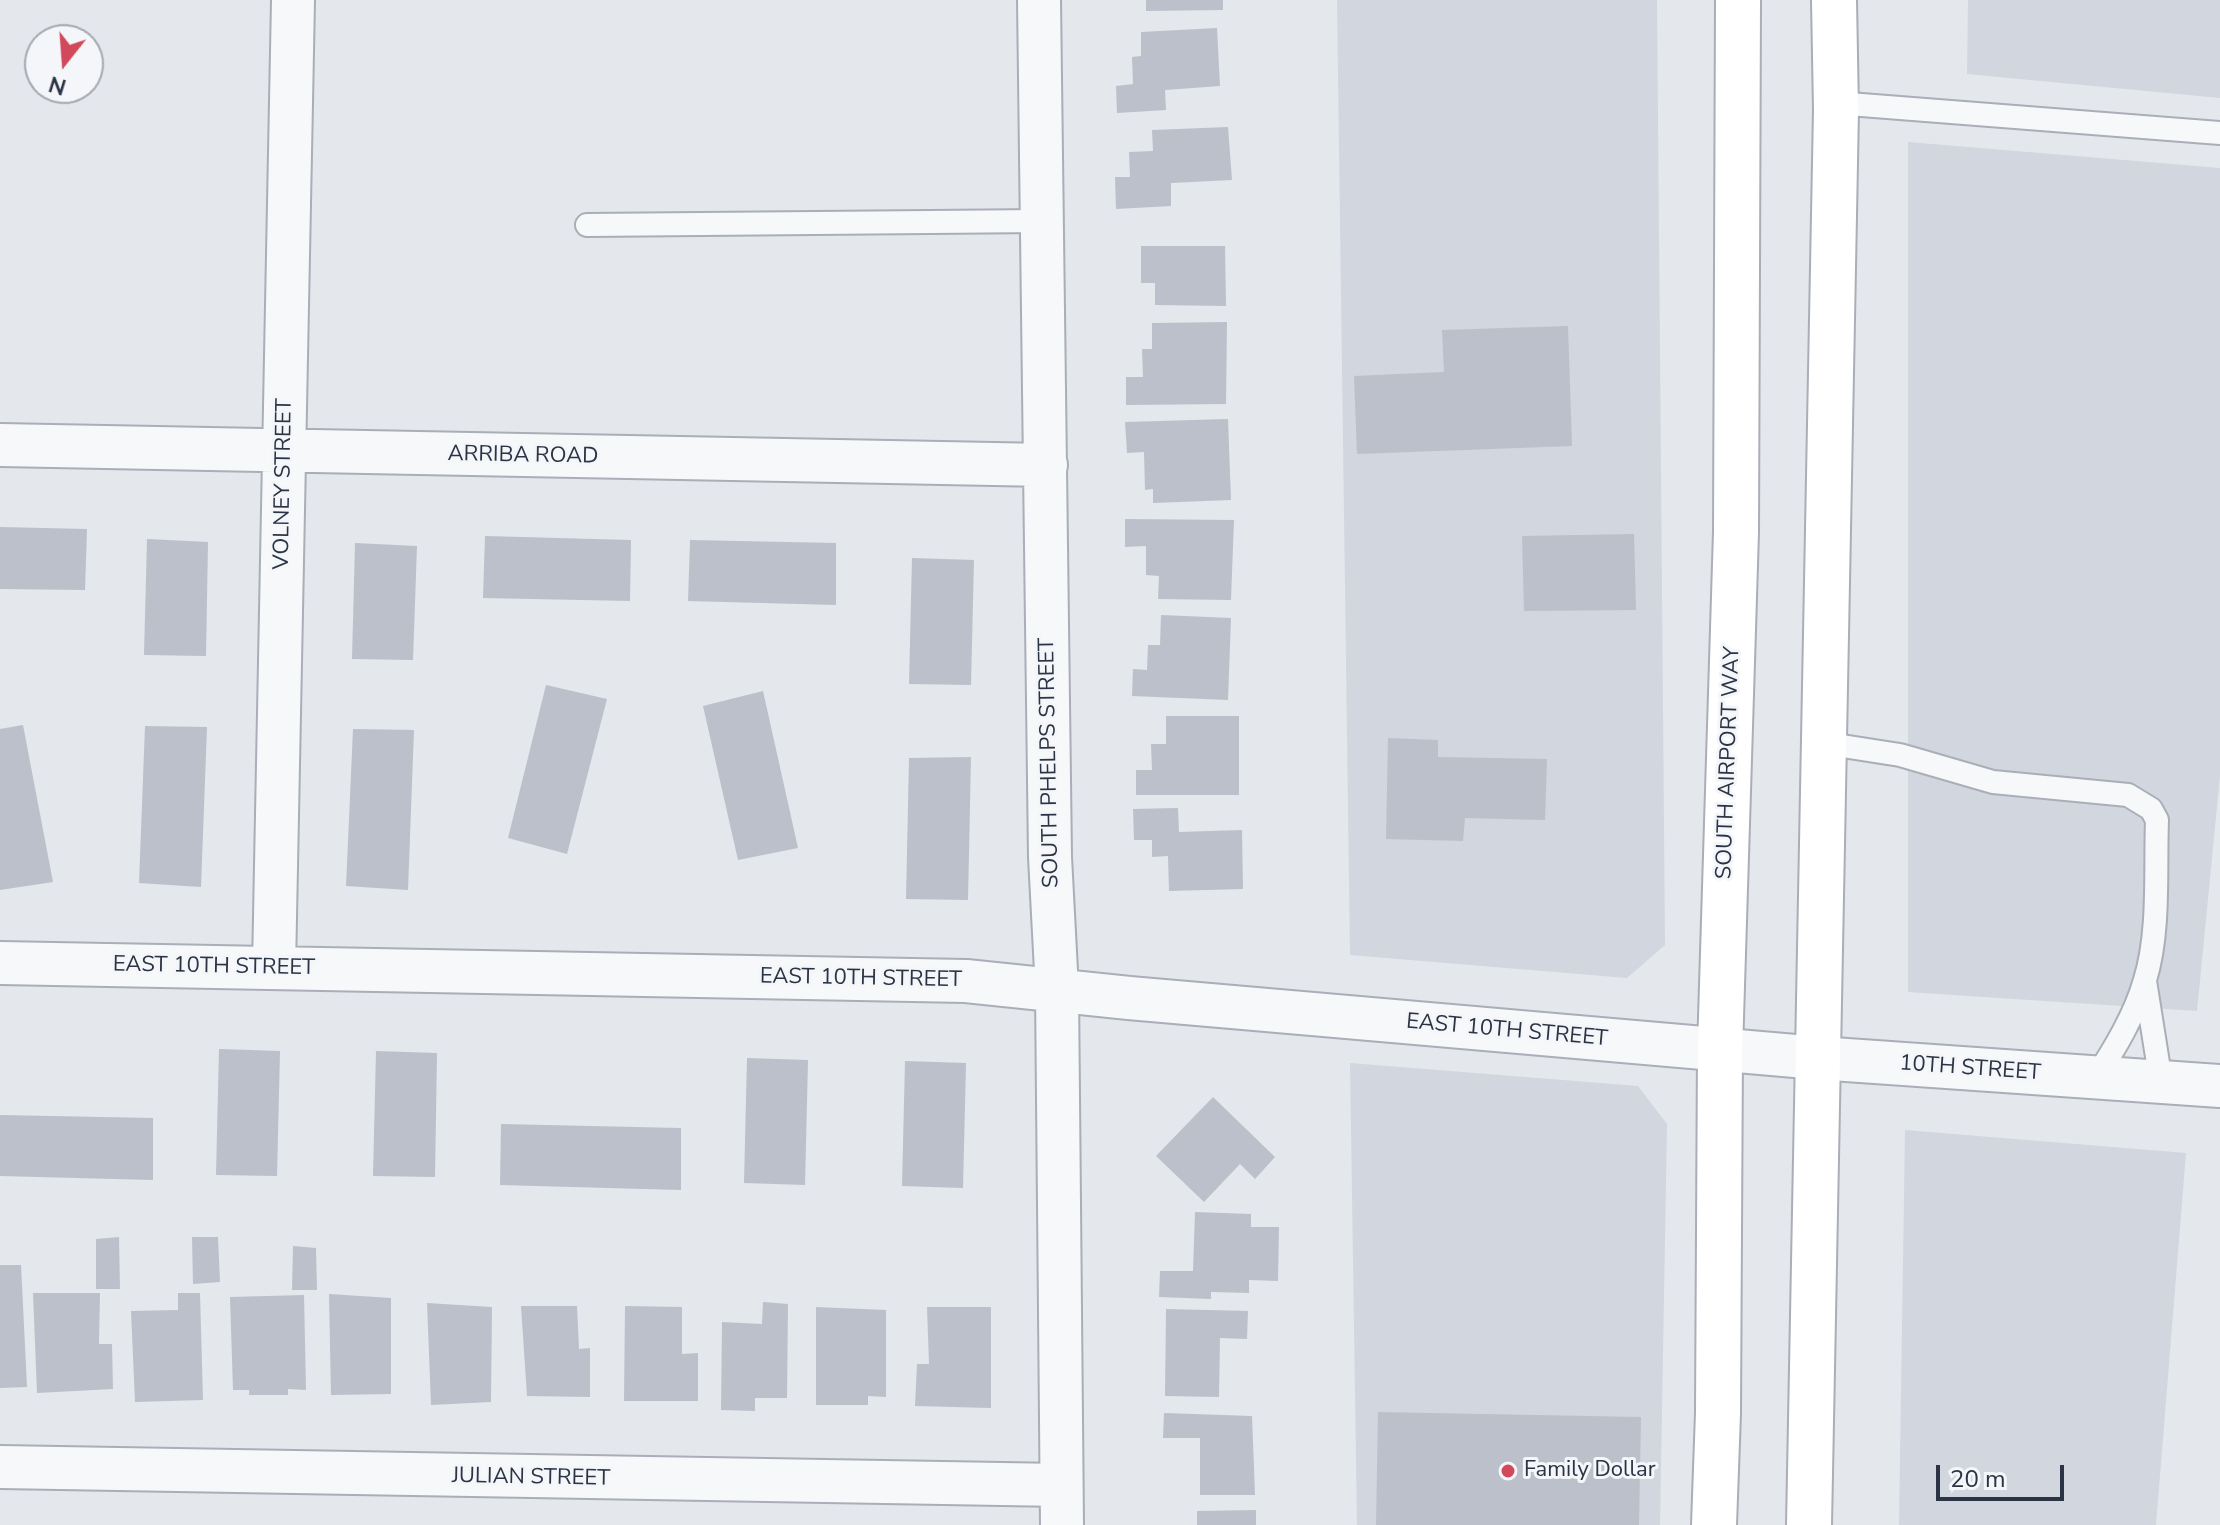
<!DOCTYPE html>
<html>
<head>
<meta charset="utf-8">
<style>
	body { margin:0 }
	#map { position:relative; width:2220px; height:1525px; overflow:hidden; background:#e4e7ec; font-family:"Nunito Sans",sans-serif }
	canvas { display:block }
	.north { position:absolute; left:24px; top:24px; width:80px; height:80px; box-sizing:border-box; background:#f4f6f9; border:2px solid #a4a8b1; border-radius:50%; rotate:197deg; font-size:22px; font-weight:700; line-height:32px; text-align:center; color:#2b3445 }
	.north::after { content:''; display:block; margin:auto; width:28px; height:36px; background:#d1495b; clip-path:polygon(50% 0,100% 100%,50% 72%,0 100%) }
	.scale { position:absolute; left:1936px; top:1465px; width:128px; height:36px; box-sizing:border-box; border:4px solid #2b3445; border-top:0; padding-left:10px; font-size:24px; line-height:28px; white-space:nowrap; color:#2b3445; -webkit-text-stroke:6px #f4f6f9; paint-order:stroke }
</style>
</head>
<body>
<div id="map">
<canvas width="2220" height="1525"></canvas>
<div class="north">N</div>
<div class="scale">20 m</div>
</div>
<script>
const ctx = document.querySelector('canvas').getContext('2d');
ctx.lineJoin = 'round';
function paint(path, color) { ctx.fillStyle = color; ctx.fill(path, 'evenodd'); }
function stroke(path, color, width, dash) { ctx.strokeStyle = color; ctx.lineWidth = width; ctx.lineCap = dash ? 'butt' : 'round'; ctx.setLineDash(dash || []); ctx.stroke(path); }
function drawText(font, color, halo, rows, align = 'center') {
  ctx.font = font + ' "Nunito Sans",sans-serif'; ctx.lineWidth = 6; ctx.setLineDash([]); ctx.textBaseline = 'middle'; ctx.strokeStyle = halo; ctx.fillStyle = color; for (const [text, x, y, turn = 0] of rows) {
    ctx.save(); ctx.translate(x, y); ctx.rotate((+turn || 0) * Math.PI / 180); ctx.textAlign = isNaN(turn) ? turn : align; if (halo) ctx.strokeText(text, 0, 0); ctx.fillText(text, 0, 0); ctx.restore();
  }
}
paint(new Path2D(`
	M 1337,0 L 1657,0 L 1665,945 L 1627,978 L 1350,955 Z
	M 1968,0 L 2220,0 L 2220,98 L 1967,74 Z
	M 1908,142 L 2220,168 L 2220,776 L 2197,1011 L 1908,992 Z
	M 1350,1063 L 1638,1086 L 1667,1124 L 1660,1525 L 1357,1525 Z
	M 1905,1130 L 2186,1153 L 2156,1525 L 1899,1525 Z`), '#d2d6de');
paint(new Path2D(`
	M 1146,0 L 1223,0 L 1223,10 L 1146,11 Z
	M 1217,28 L 1220,86 L 1165,90 L 1166,110 L 1117,113 L 1116,86 L 1133,84 L 1132,57 L 1141,56 L 1141,32 Z
	M 1228,127 L 1232,180 L 1171,183 L 1171,206 L 1116,209 L 1115,177 L 1130,177 L 1129,152 L 1153,151 L 1152,130 Z
	M 1141,246 L 1225,246 L 1226,306 L 1155,305 L 1155,283 L 1141,283 Z
	M 1227,322 L 1226,404 L 1126,405 L 1126,377 L 1143,377 L 1142,349 L 1152,349 L 1152,323 Z
	M 1568,326 L 1572,446 L 1357,454 L 1354,376 L 1444,372 L 1442,330 Z
	M 1228,419 L 1231,500 L 1153,503 L 1153,489 L 1145,490 L 1144,452 L 1127,453 L 1125,422 Z
	M 1125,519 L 1234,520 L 1231,600 L 1158,599 L 1159,576 L 1146,575 L 1146,546 L 1125,547 Z
	M 0,527 L 87,529 L 85,590 L 0,589 Z
	M 1634,534 L 1636,610 L 1524,611 L 1522,536 Z
	M 485,536 L 631,540 L 630,601 L 483,598 Z
	M 147,539 L 208,542 L 206,656 L 144,655 Z
	M 690,540 L 836,543 L 836,605 L 688,601 Z
	M 355,543 L 417,546 L 413,660 L 352,659 Z
	M 912,558 L 974,560 L 971,685 L 909,684 Z
	M 1161,615 L 1231,618 L 1228,700 L 1132,696 L 1133,669 L 1147,670 L 1148,645 L 1160,645 Z
	M 546,685 L 607,699 L 567,854 L 508,838 Z
	M 763,691 L 798,848 L 738,860 L 703,706 Z
	M 1166,716 L 1239,716 L 1239,795 L 1136,795 L 1136,770 L 1152,770 L 1151,744 L 1166,744 Z
	M 23,725 L 53,882 L 0,890 L 0,729 Z
	M 145,726 L 207,727 L 201,887 L 139,883 Z
	M 353,729 L 414,730 L 408,890 L 346,886 Z
	M 1388,738 L 1438,740 L 1438,757 L 1547,759 L 1545,820 L 1465,818 L 1463,841 L 1386,839 Z
	M 971,757 L 968,900 L 906,899 L 909,758 Z
	M 1178,808 L 1179,832 L 1242,830 L 1243,889 L 1169,891 L 1168,856 L 1152,857 L 1152,840 L 1134,840 L 1133,809 Z
	M 219,1049 L 280,1051 L 277,1176 L 216,1175 Z
	M 376,1051 L 437,1053 L 435,1177 L 373,1176 Z
	M 747,1058 L 808,1060 L 805,1185 L 744,1183 Z
	M 905,1061 L 966,1063 L 963,1188 L 902,1186 Z
	M 1213,1097 L 1275,1157 L 1255,1179 L 1240,1164 L 1204,1202 L 1156,1156 Z
	M 0,1115 L 153,1118 L 153,1180 L 0,1176 Z
	M 501,1124 L 681,1128 L 681,1190 L 500,1185 Z
	M 1195,1212 L 1251,1214 L 1251,1227 L 1279,1227 L 1278,1281 L 1249,1280 L 1249,1293 L 1211,1292 L 1211,1299 L 1159,1297 L 1160,1271 L 1193,1271 Z
	M 119,1237 L 120,1289 L 96,1289 L 96,1239 Z
	M 192,1237 L 218,1237 L 220,1282 L 193,1284 Z
	M 293,1246 L 316,1248 L 317,1290 L 292,1290 Z
	M 0,1265 L 21,1265 L 27,1387 L 0,1388 Z
	M 33,1293 L 100,1293 L 99,1344 L 112,1344 L 113,1389 L 37,1393 Z
	M 178,1293 L 200,1293 L 203,1400 L 135,1402 L 131,1311 L 178,1310 Z
	M 329,1294 L 391,1298 L 391,1394 L 331,1395 Z
	M 304,1295 L 306,1390 L 288,1389 L 288,1395 L 249,1395 L 249,1390 L 233,1390 L 230,1297 Z
	M 763,1302 L 788,1304 L 787,1398 L 755,1398 L 755,1411 L 721,1410 L 722,1322 L 762,1324 Z
	M 427,1303 L 492,1307 L 491,1402 L 431,1405 Z
	M 521,1306 L 577,1306 L 579,1349 L 590,1348 L 590,1397 L 527,1396 Z
	M 625,1306 L 682,1307 L 682,1354 L 698,1353 L 698,1401 L 624,1401 Z
	M 816,1307 L 886,1310 L 886,1397 L 868,1396 L 868,1405 L 816,1405 Z
	M 927,1307 L 991,1307 L 991,1408 L 915,1406 L 917,1364 L 929,1364 Z
	M 1166,1309 L 1248,1311 L 1247,1339 L 1220,1338 L 1219,1397 L 1165,1396 Z
	M 1378,1412 L 1641,1417 L 1639,1525 L 1376,1525 Z
	M 1164,1413 L 1252,1416 L 1255,1495 L 1200,1495 L 1200,1438 L 1163,1438 Z
	M 1256,1510 L 1256,1525 L 1197,1525 L 1197,1511 Z`), '#bbc0ca');
const lane = new Path2D(`
	M 1836,103 L 2220,133
	M 587,225 L 1043,221
	M 1823,743 L 1900,755 L 1993,782 L 2128,795 L 2151,809 L 2157,820 C 2155,870 2160,932 2145,980 C 2135,1015 2115,1048 2095,1079
	M 2145,981 L 2161,1082`);
const street = new Path2D(`
	M 1039,0 L 1050,857 L 1057,990 L 1062,1525
	M 0,445 L 1046,465
	M 0,963 L 966,981 L 1129,998 L 1818,1058 L 2220,1086
	M 274,968 L 293,0
	M 0,1467 L 1061,1485`);
const secondary = new Path2D(`
	M 1714,1525 L 1718,1413 L 1720,1050 L 1736,532 L 1738,0
	M 1809,1525 L 1836,110 L 1834,0`);
stroke(lane, '#a9aeb7', 26);
stroke(street, '#a9aeb7', 46);
stroke(secondary, '#a9aeb7', 48);
stroke(lane, '#f7f8fa', 22);
stroke(street, '#f7f8fa', 42);
stroke(secondary, '#fff', 44);
for (const [x, y, r, color] of [
	[1508,1471,8,"#d1495b"]
]) { const dot = new Path2D(); dot.arc(x, y, r, 0, 2 * Math.PI); ctx.fillStyle = color; ctx.fill(dot); stroke(dot, '#f4f6f9', 3); }
drawText('22px', '#2b3445', '#f4f6f9', [
	["ARRIBA ROAD",523,456,1],
	["VOLNEY STREET",284,484,-89],
	["SOUTH PHELPS STREET",1050,763,-91],
	["SOUTH AIRPORT WAY",1729,763,-88],
	["EAST 10TH STREET",214,967,1],
	["EAST 10TH STREET",861,979,1],
	["EAST 10TH STREET",1507,1031,5],
	["10TH STREET",1970,1069,4],
	["JULIAN STREET",531,1478,1]
]);
drawText('22px', '#2b3445', '#f4f6f9', [
	["Family Dollar",1524,1471]
], 'left');
</script>
</body>
</html>
